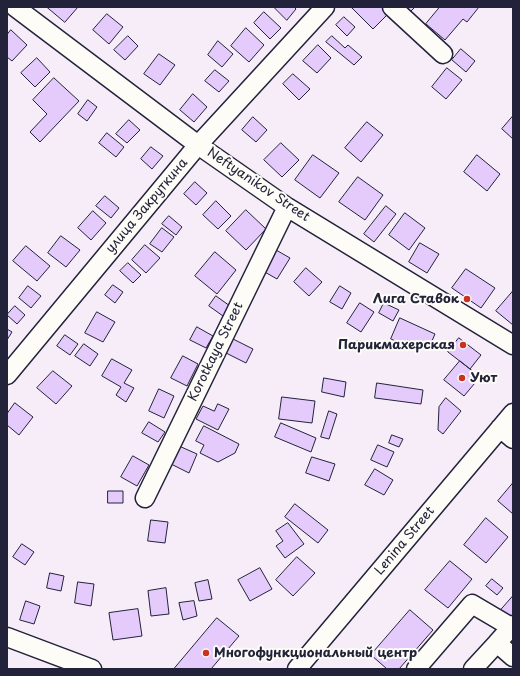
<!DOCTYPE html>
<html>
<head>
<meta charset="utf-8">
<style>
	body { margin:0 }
	#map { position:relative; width:520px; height:676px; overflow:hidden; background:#f6edf8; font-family:"Playpen Sans",sans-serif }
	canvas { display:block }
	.frame { position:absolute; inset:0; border:8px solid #22223b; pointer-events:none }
</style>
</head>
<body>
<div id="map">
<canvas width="520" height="676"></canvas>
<div class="frame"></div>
</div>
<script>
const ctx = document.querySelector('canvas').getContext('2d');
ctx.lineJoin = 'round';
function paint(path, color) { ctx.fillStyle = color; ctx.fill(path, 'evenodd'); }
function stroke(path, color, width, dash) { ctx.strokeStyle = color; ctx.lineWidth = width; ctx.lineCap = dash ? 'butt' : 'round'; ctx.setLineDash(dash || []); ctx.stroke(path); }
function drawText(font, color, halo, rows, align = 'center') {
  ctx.font = font + ' "Playpen Sans",sans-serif'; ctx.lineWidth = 4; ctx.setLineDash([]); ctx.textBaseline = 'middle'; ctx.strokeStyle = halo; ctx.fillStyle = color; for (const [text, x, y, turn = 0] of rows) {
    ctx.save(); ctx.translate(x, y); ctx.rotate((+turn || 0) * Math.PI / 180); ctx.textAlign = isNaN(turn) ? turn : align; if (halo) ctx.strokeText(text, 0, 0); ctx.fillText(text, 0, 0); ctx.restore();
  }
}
const building = new Path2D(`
	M 47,7 L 78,7 L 65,22 Z
	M 274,7 L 294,7 L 296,9 L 287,20 Z
	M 353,7 L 381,7 L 388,14 L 373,29 L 352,8 Z
	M 404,7 L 415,7 L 410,12 Z
	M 440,7 L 479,7 L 467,22 L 463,19 L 445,40 L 426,24 Z
	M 264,12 L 281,28 L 270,39 L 254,23 Z
	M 107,14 L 123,27 L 109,44 L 93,30 Z
	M 344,17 L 355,27 L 347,36 L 336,25 Z
	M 246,28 L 264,45 L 249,62 L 231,46 Z
	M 11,30 L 27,45 L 12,61 L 7,57 L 7,35 Z
	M 128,36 L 138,46 L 125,60 L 114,50 Z
	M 332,36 L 345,48 L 348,45 L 362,57 L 354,65 L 326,42 Z
	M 218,41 L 233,54 L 222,67 L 208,55 Z
	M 318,45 L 331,58 L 317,73 L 303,61 Z
	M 461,49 L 475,61 L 466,72 L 452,60 Z
	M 159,54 L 175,65 L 160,85 L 144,74 Z
	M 37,58 L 50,72 L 35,87 L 21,73 Z
	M 447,68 L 462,80 L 446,99 L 432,87 Z
	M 215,70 L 229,81 L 219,92 L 205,81 Z
	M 293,74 L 310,89 L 299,100 L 283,84 Z
	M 54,78 L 79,101 L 40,142 L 30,132 L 47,114 L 33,100 Z
	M 193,94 L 207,107 L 194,122 L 180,110 Z
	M 88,100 L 97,107 L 87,121 L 78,114 Z
	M 513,116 L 513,139 L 502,129 Z
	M 253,117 L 267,130 L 256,142 L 242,130 Z
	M 129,120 L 140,130 L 127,143 L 116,134 Z
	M 367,122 L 383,135 L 361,162 L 345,148 Z
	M 107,133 L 124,147 L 116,157 L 99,143 Z
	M 281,143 L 299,160 L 282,177 L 264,160 Z
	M 151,147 L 163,156 L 152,169 L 141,159 Z
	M 313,155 L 339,173 L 320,198 L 295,180 Z
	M 477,155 L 500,174 L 487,191 L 464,172 Z
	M 358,177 L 383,195 L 365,220 L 339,202 Z
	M 195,182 L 207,193 L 196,205 L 184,194 Z
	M 105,196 L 119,208 L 111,218 L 96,206 Z
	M 216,201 L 231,216 L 218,229 L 203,215 Z
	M 386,206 L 396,214 L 374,242 L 364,234 Z
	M 246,210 L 266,229 L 246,250 L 226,231 Z
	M 93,211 L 106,223 L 91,240 L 78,228 Z
	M 405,213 L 425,228 L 409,250 L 389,235 Z
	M 169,216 L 182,227 L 176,235 L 162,224 Z
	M 162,228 L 174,237 L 162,252 L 150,244 Z
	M 61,236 L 80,250 L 66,267 L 48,253 Z
	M 420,243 L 439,254 L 427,273 L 409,262 Z
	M 145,245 L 160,258 L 146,273 L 132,260 Z
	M 26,246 L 50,266 L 37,281 L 13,261 Z
	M 276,250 L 290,258 L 277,279 L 263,271 Z
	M 215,252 L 236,270 L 217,294 L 195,276 Z
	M 128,263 L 141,275 L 133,283 L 120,271 Z
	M 306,268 L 322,282 L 309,296 L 294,282 Z
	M 466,269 L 495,288 L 481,308 L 452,288 Z
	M 113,285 L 123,292 L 115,303 L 105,295 Z
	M 28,286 L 41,296 L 31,308 L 19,298 Z
	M 340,286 L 351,293 L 342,309 L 330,302 Z
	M 513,291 L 513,325 L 496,311 Z
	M 216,296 L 230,306 L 223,316 L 209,306 Z
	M 360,303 L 374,312 L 361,332 L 347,323 Z
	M 384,303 L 399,310 L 393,321 L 379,313 Z
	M 15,306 L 25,315 L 17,324 L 7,315 Z
	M 97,312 L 115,322 L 103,342 L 85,333 Z
	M 400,318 L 435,334 L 428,350 L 407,340 L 404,345 L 391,339 Z
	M 197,327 L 213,336 L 206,348 L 190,340 Z
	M 7,329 L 12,332 L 7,340 Z
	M 65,335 L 78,344 L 70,355 L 57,346 Z
	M 231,338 L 253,349 L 246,363 L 224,352 Z
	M 459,338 L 481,355 L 470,369 L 448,352 Z
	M 357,341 L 374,342 L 374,349 L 357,348 Z
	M 84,344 L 98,354 L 90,366 L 75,356 Z
	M 183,356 L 198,364 L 187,386 L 171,378 Z
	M 112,359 L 132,370 L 124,383 L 134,388 L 126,402 L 116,395 L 121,387 L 102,376 Z
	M 460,361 L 480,377 L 464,396 L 444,380 Z
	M 53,371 L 72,386 L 56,404 L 37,388 Z
	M 324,378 L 346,382 L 344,397 L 322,392 Z
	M 377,383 L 423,390 L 421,404 L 375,398 Z
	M 159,389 L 174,396 L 164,418 L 149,411 Z
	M 282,397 L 315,401 L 312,423 L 279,419 Z
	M 446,398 L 461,411 L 443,434 L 438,430 L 439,407 Z
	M 15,403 L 33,417 L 19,435 L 7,425 L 7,414 Z
	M 218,404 L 229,409 L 218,430 L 196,419 L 203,406 L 214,411 Z
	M 329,411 L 337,414 L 329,439 L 321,437 Z
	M 149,422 L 165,432 L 158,442 L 142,433 Z
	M 281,423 L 316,438 L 311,452 L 275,437 Z
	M 204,426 L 239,444 L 235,453 L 218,462 L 200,453 L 204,445 L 196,441 Z
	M 392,435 L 403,439 L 399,447 L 389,443 Z
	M 378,445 L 394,452 L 387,467 L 371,460 Z
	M 179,446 L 197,454 L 189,473 L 171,464 Z
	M 133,456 L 149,465 L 137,486 L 121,477 Z
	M 312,457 L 335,464 L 329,481 L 306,473 Z
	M 375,469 L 393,480 L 384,495 L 365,485 Z
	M 513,483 L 513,514 L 498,501 Z
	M 108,491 L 123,491 L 123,503 L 108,503 Z
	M 295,504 L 328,530 L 318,543 L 285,517 Z
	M 486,518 L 508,537 L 486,563 L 464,545 Z
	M 151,520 L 168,522 L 165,543 L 148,541 Z
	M 288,523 L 304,544 L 285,558 L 276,546 L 283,541 L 276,531 Z
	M 22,544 L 34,552 L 25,565 L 13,557 Z
	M 297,557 L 315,573 L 293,596 L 276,580 Z
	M 450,561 L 472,579 L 448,608 L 425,590 Z
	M 260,568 L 272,589 L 250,601 L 238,580 Z
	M 50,573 L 64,576 L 61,591 L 47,588 Z
	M 492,579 L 503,588 L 497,595 L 486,586 Z
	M 208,580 L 212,599 L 199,601 L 195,583 Z
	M 78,582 L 94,584 L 91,606 L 75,603 Z
	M 166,588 L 169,614 L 151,616 L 148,591 Z
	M 513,596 L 513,616 L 510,619 L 500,611 Z
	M 26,601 L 40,606 L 34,624 L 20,620 Z
	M 194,601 L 197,616 L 183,620 L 179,603 Z
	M 138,609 L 142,636 L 113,640 L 109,613 Z
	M 410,610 L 433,630 L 399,669 L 387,669 L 371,655 Z
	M 217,618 L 239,636 L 211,669 L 174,669 Z`);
paint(building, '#e4cbfb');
stroke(building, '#22223b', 1);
const minor = new Path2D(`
	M 15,7 L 198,145 L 287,207 L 513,345
	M 392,7 L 443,54
	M 7,375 L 198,145 L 325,7
	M 500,428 L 513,439
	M 145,498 L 287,207
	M 513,625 L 497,643 L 513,657
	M 7,637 L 92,669
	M 297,669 L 513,413
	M 416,669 L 472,604 L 511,627
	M 473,669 L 497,643`);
stroke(minor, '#22223b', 21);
stroke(minor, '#fdfcf7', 18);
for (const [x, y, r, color] of [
	[467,299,4,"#c8321e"],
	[463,345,4,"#c8321e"],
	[462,378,4,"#c8321e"],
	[206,653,4,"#c8321e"]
]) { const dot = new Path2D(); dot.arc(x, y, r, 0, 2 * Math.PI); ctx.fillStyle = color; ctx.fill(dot); stroke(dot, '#fdfcf7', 1.5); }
drawText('13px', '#22223b', '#fdfcf7', [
	["Neftyanikov Street",258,185,34],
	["улица Закруткина",147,206,-50],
	["Korotkaya Street",216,352,-64],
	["Lenina Street",405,541,-50]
]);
drawText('bold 13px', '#22223b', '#fdfcf7', [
	["Лига Ставок",459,299],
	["Парикмахерская",455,345],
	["Уют",470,378,"left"],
	["Многофункциональный центр",214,653,"left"]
], 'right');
</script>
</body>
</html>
